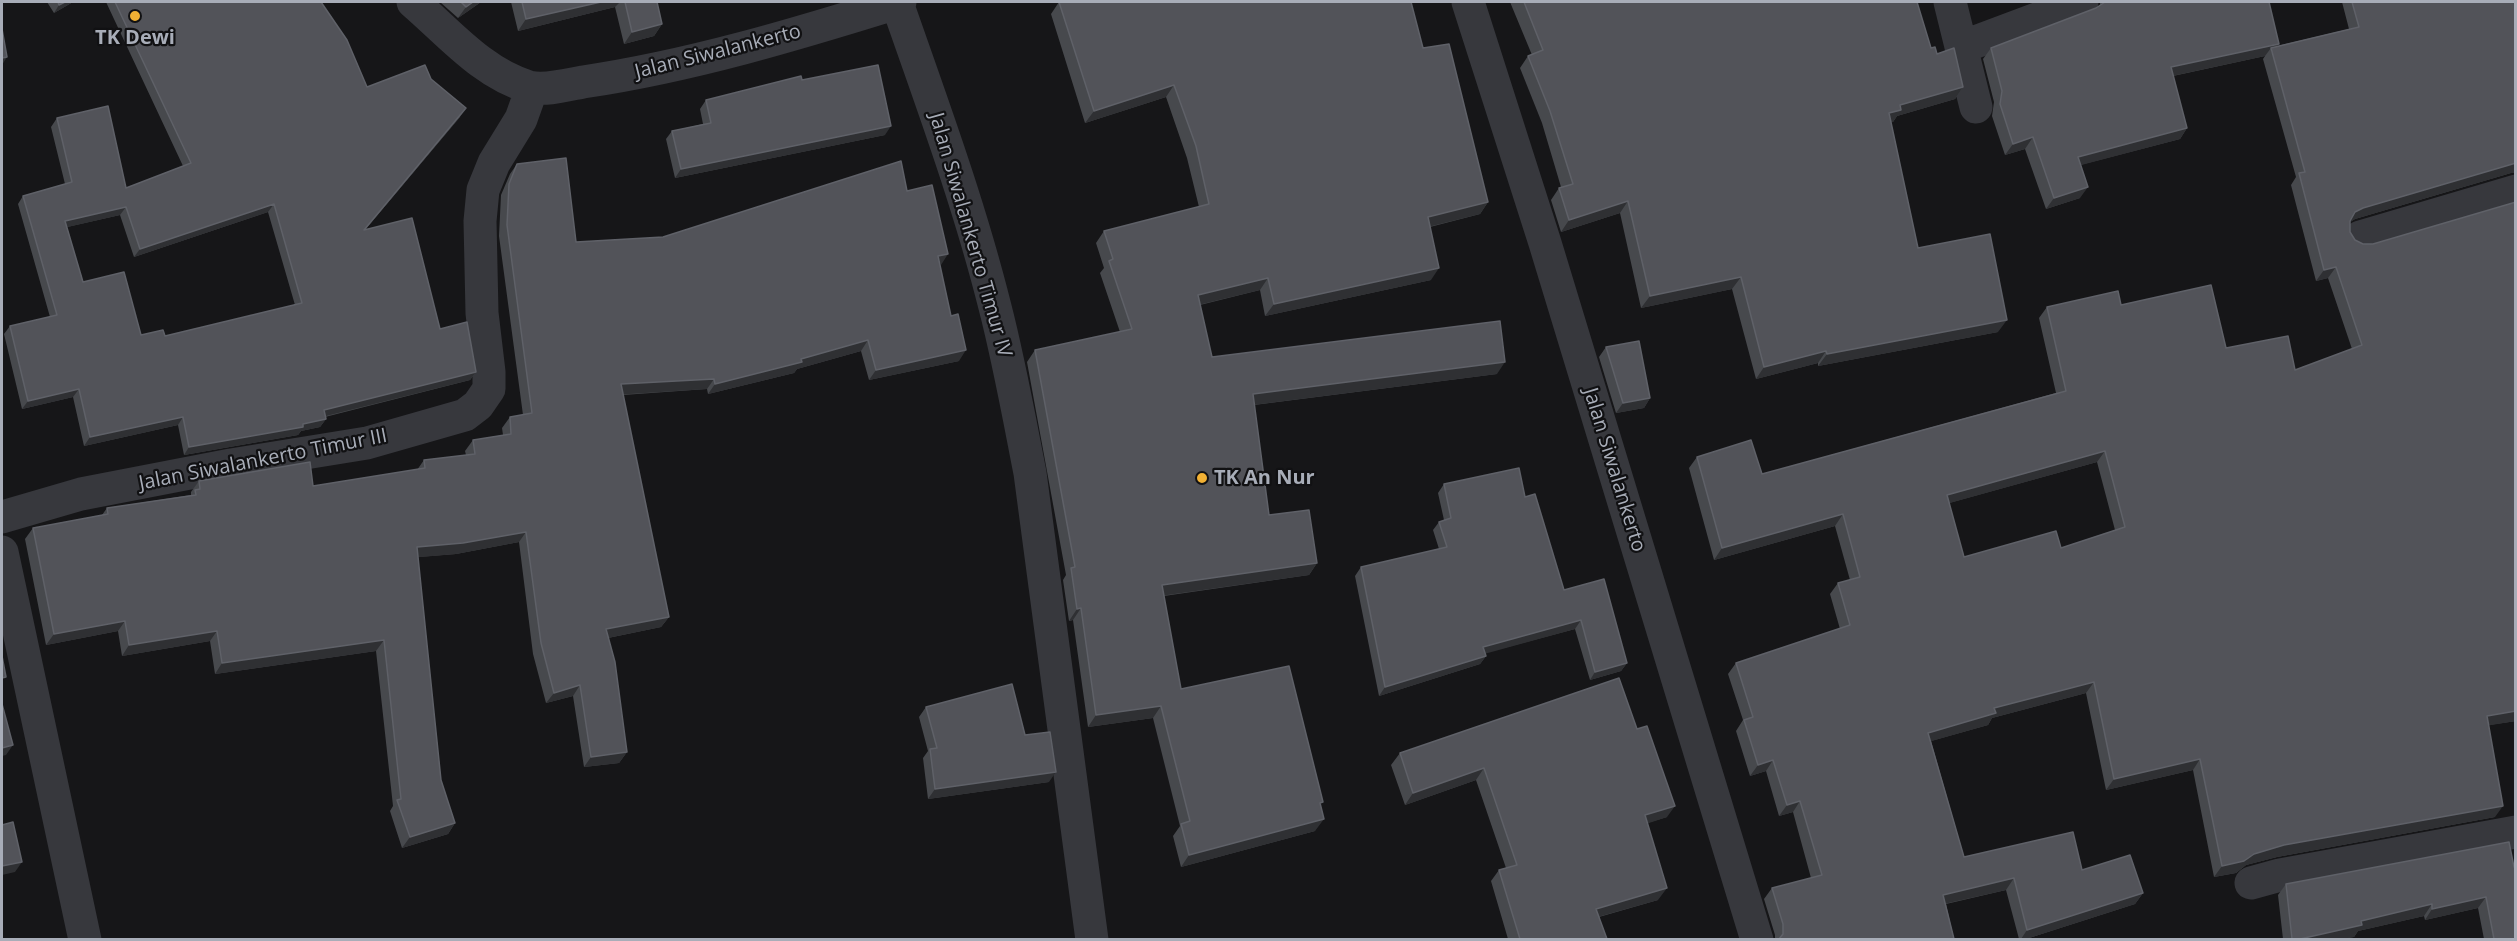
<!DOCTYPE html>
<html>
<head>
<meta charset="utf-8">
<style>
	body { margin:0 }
	#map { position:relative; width:2517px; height:941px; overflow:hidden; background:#161618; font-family:"Open Sans",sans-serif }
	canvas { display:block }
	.frame { position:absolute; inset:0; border:3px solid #a8adb8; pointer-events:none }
</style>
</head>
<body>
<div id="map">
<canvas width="2517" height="941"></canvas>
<div class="frame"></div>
</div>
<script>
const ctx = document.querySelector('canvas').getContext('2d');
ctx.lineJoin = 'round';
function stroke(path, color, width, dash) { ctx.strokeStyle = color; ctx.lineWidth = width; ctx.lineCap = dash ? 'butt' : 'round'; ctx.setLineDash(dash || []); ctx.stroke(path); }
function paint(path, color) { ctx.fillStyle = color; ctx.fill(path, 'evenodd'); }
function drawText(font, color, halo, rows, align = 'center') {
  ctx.font = font + ' "Open Sans",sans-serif'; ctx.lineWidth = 4.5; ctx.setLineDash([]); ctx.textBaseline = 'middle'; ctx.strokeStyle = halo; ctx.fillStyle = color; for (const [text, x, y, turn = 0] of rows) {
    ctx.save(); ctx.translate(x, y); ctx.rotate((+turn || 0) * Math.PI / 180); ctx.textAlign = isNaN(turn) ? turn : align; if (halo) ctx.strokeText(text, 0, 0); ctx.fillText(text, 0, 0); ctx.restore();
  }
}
stroke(new Path2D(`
	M 413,2 C 449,33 482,73 529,87 C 545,91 567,85 583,82 C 691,66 797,34 900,2
	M 1468,2 L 1545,243 L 1757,940
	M 1950,2 L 1976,107
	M 897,3 C 932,103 969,203 995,307 C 1009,361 1019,417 1030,473 L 1092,940
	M 1962,47 L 2082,2
	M 2360,237 L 2516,191
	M 2,517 L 81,494 L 231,465 L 367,443 L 465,415 L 478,405 L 489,389 L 489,372 L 482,313 L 480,221 L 483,190 L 494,163 L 521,119 L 532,88
	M 2,552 L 85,940
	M 2251,883 L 2280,875 L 2516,832`), '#37383d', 33);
paint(new Path2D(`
	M 47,2 L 73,2 L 54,13 Z
	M 106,2 L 321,2 L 367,87 L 431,79 L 460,117 L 365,230 L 440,329 L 476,372 L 470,380 L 325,417 L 326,419 L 320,427 L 301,431 L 298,435 L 184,455 L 178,425 L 84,446 L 73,397 L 22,409 L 4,334 L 10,326 L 50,317 L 18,204 L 23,196 L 65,184 L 51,127 L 57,118 L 126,188 L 183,166 ZM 268,212 L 295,305 L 165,336 L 141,335 L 83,282 L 67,227 L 120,215 L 134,257 Z
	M 440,2 L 481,2 L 458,18 Z
	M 511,2 L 657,2 L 662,24 L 654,36 L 624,44 L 615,7 L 518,31 Z
	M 1059,2 L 1423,48 L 1488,202 L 1480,214 L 1430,227 L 1431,280 L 1265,316 L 1260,290 L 1200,305 L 1212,357 L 1497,374 L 1254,405 L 1269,515 L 1317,563 L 1309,575 L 1164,596 L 1181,689 L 1320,806 L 1315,831 L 1181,867 L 1173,836 L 1180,826 L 1153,718 L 1088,727 L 1073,620 L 1069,621 L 1063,580 L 1066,575 L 1027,362 L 1035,350 L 1120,332 L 1100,273 L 1104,268 L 1096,243 L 1104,231 L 1199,207 L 1187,158 L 1166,97 L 1085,123 L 1051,14 Z
	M 1510,2 L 1917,2 L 1931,48 L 1937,54 L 1963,87 L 1955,99 L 1897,116 L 1893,122 L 1891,122 L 1918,248 L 1998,332 L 1818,366 L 1818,363 L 1756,379 L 1732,289 L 1641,308 L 1620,213 L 1561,232 L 1551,200 L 1559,188 L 1561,187 L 1542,123 L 1520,68 L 1528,56 L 1532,55 Z
	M 2100,2 L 2269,2 L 2277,46 L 2349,29 L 2342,2 L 2516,2 L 2511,173 L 2355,219 L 2350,222 L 2350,232 L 2516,721 L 2489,725 L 2495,817 L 2277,857 L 2246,865 L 2236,873 L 2214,877 L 2193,770 L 2106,790 L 2086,693 L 1992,718 L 1988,725 L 1931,741 L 1964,857 L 2082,870 L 2143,893 L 2135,904 L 2026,939 L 2019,939 L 2006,890 L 1946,904 L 1954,939 L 1775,939 L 1775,935 L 1764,899 L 1772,888 L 1811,878 L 1793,812 L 1779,816 L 1766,771 L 1750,776 L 1736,731 L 1743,720 L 1728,674 L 1736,663 L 1840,629 L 1830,594 L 1838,583 L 1850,580 L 1835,526 L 1714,560 L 1689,468 L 1697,457 L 1762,474 L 2056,393 L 2039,318 L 2047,307 L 2121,305 L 2226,348 L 2295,370 L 2352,349 L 2328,278 L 2316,281 L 2291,185 L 2296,177 L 2263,59 L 2265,56 L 2173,76 L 2187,128 L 2180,139 L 2080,165 L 2080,198 L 2046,209 L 2025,149 L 2005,155 L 1992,116 L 1994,102 L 1983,59 L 1991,48 L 2096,8 L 2100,6 ZM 2097,462 L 2115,530 L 2061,548 L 1964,557 L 1949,503 Z
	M 802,80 L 885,135 L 675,178 L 666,139 L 672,131 L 703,124 L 700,109 L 706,100 Z
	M 517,164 L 576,242 L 663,237 L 907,191 L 940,265 L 959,361 L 869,380 L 861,351 L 797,369 L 794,373 L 708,394 L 707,389 L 623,395 L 669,617 L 661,627 L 608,638 L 627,752 L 619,763 L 584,767 L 573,696 L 546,703 L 533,654 L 519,542 L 456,554 L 418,557 L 441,780 L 455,823 L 448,834 L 402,848 L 390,811 L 393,806 L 376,651 L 215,674 L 210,641 L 122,656 L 118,631 L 46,645 L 25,539 L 33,528 L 102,515 L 107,508 L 191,495 L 191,492 L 199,481 L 313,486 L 417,470 L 424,460 L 466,455 L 465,451 L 473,440 L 503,435 L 502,428 L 510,417 L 523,415 L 499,236 L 501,195 L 510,174 Z
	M 1606,347 L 1650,398 L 1644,408 L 1616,413 L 1599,357 Z
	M 1444,484 L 1525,497 L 1564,590 L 1627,663 L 1621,671 L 1590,680 L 1575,629 L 1485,653 L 1486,656 L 1480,664 L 1379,696 L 1355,576 L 1361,567 L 1439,549 L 1433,530 L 1439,522 L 1444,520 L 1438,493 Z
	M 1619,678 L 1667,817 L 1647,823 L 1658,900 L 1599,917 L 1607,939 L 1508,939 L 1491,881 L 1499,870 L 1506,868 L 1476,780 L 1405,805 L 1391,765 L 1400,753 Z
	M 926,707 L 1025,735 L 1049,782 L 928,799 L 923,758 L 928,751 L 919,717 Z
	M 2514,867 L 2516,939 L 2484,939 L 2478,908 L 2425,920 L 2424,916 L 2358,931 L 2354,937 L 2341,939 L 2283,939 L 2278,895 L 2286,884 Z`), '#47494d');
paint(new Path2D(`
	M 65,2 L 73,2 L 54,13 L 59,5 Z
	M 473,2 L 481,2 L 458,18 L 466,7 Z
	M 601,2 L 620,2 L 615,7 L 518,31 L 526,19 Z
	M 662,24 L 654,36 L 624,44 L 632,32 Z
	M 2279,44 L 2272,53 L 2271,48 L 2265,56 L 2163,78 L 2171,67 Z
	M 7,57 L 2,65 L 2,58 Z
	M 1174,85 L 1166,97 L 1085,123 L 1094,111 Z
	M 1963,87 L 1955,99 L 1897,116 L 1893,122 L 1881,125 L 1889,113 L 1900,105 Z
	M 466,108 L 460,117 L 358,238 L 364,230 Z
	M 891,126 L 885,135 L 675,178 L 681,169 Z
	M 2187,128 L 2180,139 L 2070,168 L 2078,157 Z
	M 2033,137 L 2025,149 L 2005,155 L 2013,144 Z
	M 2516,163 L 2516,173 L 2511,173 L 2355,219 L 2347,224 L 2355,212 L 2363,208 Z
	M 2088,187 L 2080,198 L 2046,209 L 2054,198 Z
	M 1628,201 L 1620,213 L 1561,232 L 1569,220 Z
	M 1488,202 L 1480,214 L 1420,229 L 1428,217 Z
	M 274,204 L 268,212 L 134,257 L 140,249 Z
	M 126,207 L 120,215 L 59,229 L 65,221 Z
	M 948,254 L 941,265 L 938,256 Z
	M 2336,267 L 2328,278 L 2316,281 L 2324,270 Z
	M 1439,268 L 1431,280 L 1265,316 L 1274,304 Z
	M 1741,277 L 1732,289 L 1641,308 L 1650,296 Z
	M 1268,278 L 1260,290 L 1190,307 L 1198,295 Z
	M 2007,320 L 1998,332 L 1818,366 L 1827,354 Z
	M 868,340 L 861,351 L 797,369 L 794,373 L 708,394 L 715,384 Z
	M 966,350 L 959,361 L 869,380 L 876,370 Z
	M 1826,351 L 1818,363 L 1756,379 L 1764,367 Z
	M 1505,362 L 1497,374 L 1245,406 L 1253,394 Z
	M 476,372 L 470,380 L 318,418 L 324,410 Z
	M 714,379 L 707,389 L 614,395 L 621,384 Z
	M 79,389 L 73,397 L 22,409 L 28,401 Z
	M 1650,398 L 1644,408 L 1616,413 L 1623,403 Z
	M 183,417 L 178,425 L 84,446 L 90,437 Z
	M 326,419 L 320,427 L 301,431 L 298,435 L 184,455 L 189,447 Z
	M 2105,451 L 2097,462 L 1939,506 L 1947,495 Z
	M 1843,514 L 1835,526 L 1714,560 L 1722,548 Z
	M 526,532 L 519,542 L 456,554 L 409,558 L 417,547 Z
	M 1317,563 L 1309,575 L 1153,597 L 1162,585 Z
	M 1081,608 L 1073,620 L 1069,621 L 1077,609 Z
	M 669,617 L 661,627 L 598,640 L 606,629 Z
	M 1581,620 L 1575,629 L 1477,656 L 1483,647 Z
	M 125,621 L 118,631 L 46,645 L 54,634 Z
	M 217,631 L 210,641 L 122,656 L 129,645 Z
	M 384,640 L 376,651 L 215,674 L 222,663 Z
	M 1486,656 L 1480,664 L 1379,696 L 1385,687 Z
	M 1627,663 L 1621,671 L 1590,680 L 1595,672 Z
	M 2094,682 L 2086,693 L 1992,718 L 1988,725 L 1921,744 L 1928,733 L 1994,708 Z
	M 580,685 L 573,696 L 546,703 L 554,693 Z
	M 1161,706 L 1153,718 L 1088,727 L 1096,715 Z
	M 2516,711 L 2516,721 L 2479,727 L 2487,716 Z
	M 13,745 L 6,755 L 2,756 L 2,748 Z
	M 627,752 L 619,763 L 584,767 L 591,757 Z
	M 2200,759 L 2193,770 L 2106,790 L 2114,779 Z
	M 1773,760 L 1766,771 L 1750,776 L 1758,765 Z
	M 1484,768 L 1476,780 L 1405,805 L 1413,793 Z
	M 1056,772 L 1049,782 L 928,799 L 935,789 Z
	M 1800,801 L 1793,812 L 1779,816 L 1787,805 Z
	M 1675,806 L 1667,817 L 1637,827 L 1645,815 Z
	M 2503,806 L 2495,817 L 2277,857 L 2246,865 L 2236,873 L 2214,877 L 2222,866 L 2254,854 L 2284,845 Z
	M 1324,819 L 1315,831 L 1181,867 L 1189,855 Z
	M 455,823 L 448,834 L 402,848 L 410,837 Z
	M 22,862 L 15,872 L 2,875 L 2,866 Z
	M 2014,878 L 2006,890 L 1935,906 L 1943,895 Z
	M 1667,888 L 1658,900 L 1587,920 L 1596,909 Z
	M 2143,893 L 2135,904 L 2026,939 L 2021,939 L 2027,930 Z
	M 2486,897 L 2478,908 L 2425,920 L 2432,909 Z
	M 2432,904 L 2424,916 L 2358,931 L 2354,937 L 2341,939 L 2300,939 L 2361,921 Z`), '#2f3033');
const building = new Path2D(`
	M 58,2 L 65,2 L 59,5 Z
	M 115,2 L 321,2 L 347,40 L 367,87 L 425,65 L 431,79 L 466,108 L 364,230 L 412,218 L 440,329 L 467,322 L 476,372 L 324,410 L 326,419 L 303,424 L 303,427 L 189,447 L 183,417 L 90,437 L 79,389 L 28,401 L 10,326 L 57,315 L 23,196 L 72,182 L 57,118 L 108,106 L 126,188 L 191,163 ZM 274,204 L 302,303 L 165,336 L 163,330 L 141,335 L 124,272 L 83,282 L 65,221 L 126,207 L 140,249 Z
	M 461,2 L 473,2 L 466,7 Z
	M 522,2 L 601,2 L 526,19 Z
	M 625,2 L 657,2 L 662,24 L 632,32 Z
	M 1059,2 L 1411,2 L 1423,48 L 1449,44 L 1488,202 L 1428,217 L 1439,268 L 1274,304 L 1268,278 L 1198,295 L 1212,357 L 1500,321 L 1505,362 L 1253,394 L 1269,515 L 1309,510 L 1317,563 L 1162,585 L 1181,689 L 1289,666 L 1323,802 L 1320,803 L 1324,819 L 1189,855 L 1181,824 L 1190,821 L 1161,706 L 1096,715 L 1081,608 L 1077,609 L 1071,568 L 1075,567 L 1035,350 L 1132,329 L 1109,261 L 1113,259 L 1104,231 L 1209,204 L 1196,146 L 1174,85 L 1094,111 Z
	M 1524,2 L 1917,2 L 1931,48 L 1935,47 L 1937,54 L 1954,48 L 1963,87 L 1900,105 L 1901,110 L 1889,113 L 1918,248 L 1990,234 L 2007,320 L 1827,354 L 1826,351 L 1764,367 L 1741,277 L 1650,296 L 1628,201 L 1569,220 L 1559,188 L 1573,184 L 1550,111 L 1528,56 L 1543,50 Z
	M 2105,2 L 2269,2 L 2279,44 L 2171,67 L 2187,128 L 2078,157 L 2088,187 L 2054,198 L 2033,137 L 2013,144 L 2000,104 L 2002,91 L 1991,48 L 2096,8 Z
	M 2352,2 L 2516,2 L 2516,163 L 2363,208 L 2355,212 L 2350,221 L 2350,232 L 2355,240 L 2363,244 L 2373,244 L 2516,202 L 2516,711 L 2487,716 L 2503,806 L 2284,845 L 2254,854 L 2244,861 L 2222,866 L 2200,759 L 2114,779 L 2094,682 L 1994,708 L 1996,713 L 1928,733 L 1964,857 L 2073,832 L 2082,870 L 2130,855 L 2143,893 L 2027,930 L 2014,878 L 1943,895 L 1954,939 L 1779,939 L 1783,934 L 1783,924 L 1772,888 L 1822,875 L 1800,801 L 1787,805 L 1773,760 L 1758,765 L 1744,720 L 1753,717 L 1736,663 L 1850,625 L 1838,583 L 1860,577 L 1843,514 L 1722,548 L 1697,457 L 1751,440 L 1762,474 L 2066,391 L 2047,307 L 2118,291 L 2121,305 L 2211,285 L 2226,348 L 2288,336 L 2295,370 L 2362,345 L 2336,267 L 2324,270 L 2299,173 L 2305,172 L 2271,48 L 2359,27 ZM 2105,451 L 2125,527 L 2061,548 L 2056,531 L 1964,557 L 1947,495 Z
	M 2,29 L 7,57 L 2,58 Z
	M 878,65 L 891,126 L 681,169 L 672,131 L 711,123 L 706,100 L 801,76 L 802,80 Z
	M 566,158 L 576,242 L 663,237 L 901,161 L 907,191 L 932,185 L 948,254 L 938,256 L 951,316 L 958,314 L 966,350 L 876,370 L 868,340 L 801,359 L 802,362 L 715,384 L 714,379 L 621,384 L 669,617 L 606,629 L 615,662 L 627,752 L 591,757 L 580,685 L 554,693 L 541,643 L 526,532 L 463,543 L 417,547 L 441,780 L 455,823 L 410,837 L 397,800 L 401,799 L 384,640 L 222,663 L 217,631 L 129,645 L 125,621 L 54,634 L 33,528 L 108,514 L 107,508 L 196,495 L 195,490 L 200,489 L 199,481 L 310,462 L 313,486 L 425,468 L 424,460 L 475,454 L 473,440 L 511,434 L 510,417 L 532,413 L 507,225 L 509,184 L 517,164 Z
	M 1639,341 L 1650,398 L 1623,403 L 1606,347 Z
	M 1519,468 L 1525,497 L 1535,494 L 1564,590 L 1604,579 L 1627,663 L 1595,672 L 1581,620 L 1483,647 L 1486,656 L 1385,687 L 1361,567 L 1447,547 L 1439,522 L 1451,518 L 1444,484 Z
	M 2,656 L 6,677 L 2,678 Z
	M 1619,678 L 1637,729 L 1647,726 L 1675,806 L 1645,815 L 1667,888 L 1596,909 L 1607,939 L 1520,939 L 1499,870 L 1517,865 L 1484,768 L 1413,793 L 1400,753 Z
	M 1012,684 L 1025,735 L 1050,732 L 1056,772 L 935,789 L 930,749 L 937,748 L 926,707 Z
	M 2,704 L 13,745 L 2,748 Z
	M 13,822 L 22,862 L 2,866 L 2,825 Z
	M 2509,842 L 2514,867 L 2516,866 L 2516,939 L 2494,939 L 2486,897 L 2432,909 L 2432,904 L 2361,921 L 2362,925 L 2300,939 L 2292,939 L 2286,884 Z`);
paint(building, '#525359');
stroke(building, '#5f6168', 1.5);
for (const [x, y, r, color] of [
	[135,16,6,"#f2b134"],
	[1202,478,6,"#f2b134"]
]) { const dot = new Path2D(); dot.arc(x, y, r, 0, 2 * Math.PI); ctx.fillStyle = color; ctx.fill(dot); stroke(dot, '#111113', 2); }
drawText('bold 20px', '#a8adb8', '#111113', [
	["TK Dewi",135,38],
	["TK An Nur",1214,478,"left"]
]);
drawText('20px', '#a8adb8', '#111113', [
	["Jalan Siwalankerto",718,52,-14],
	["Jalan Siwalankerto Timur IV",970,235,74],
	["Jalan Siwalankerto Timur III",263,460,-11],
	["Jalan Siwalankerto",1614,470,73]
]);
</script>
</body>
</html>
